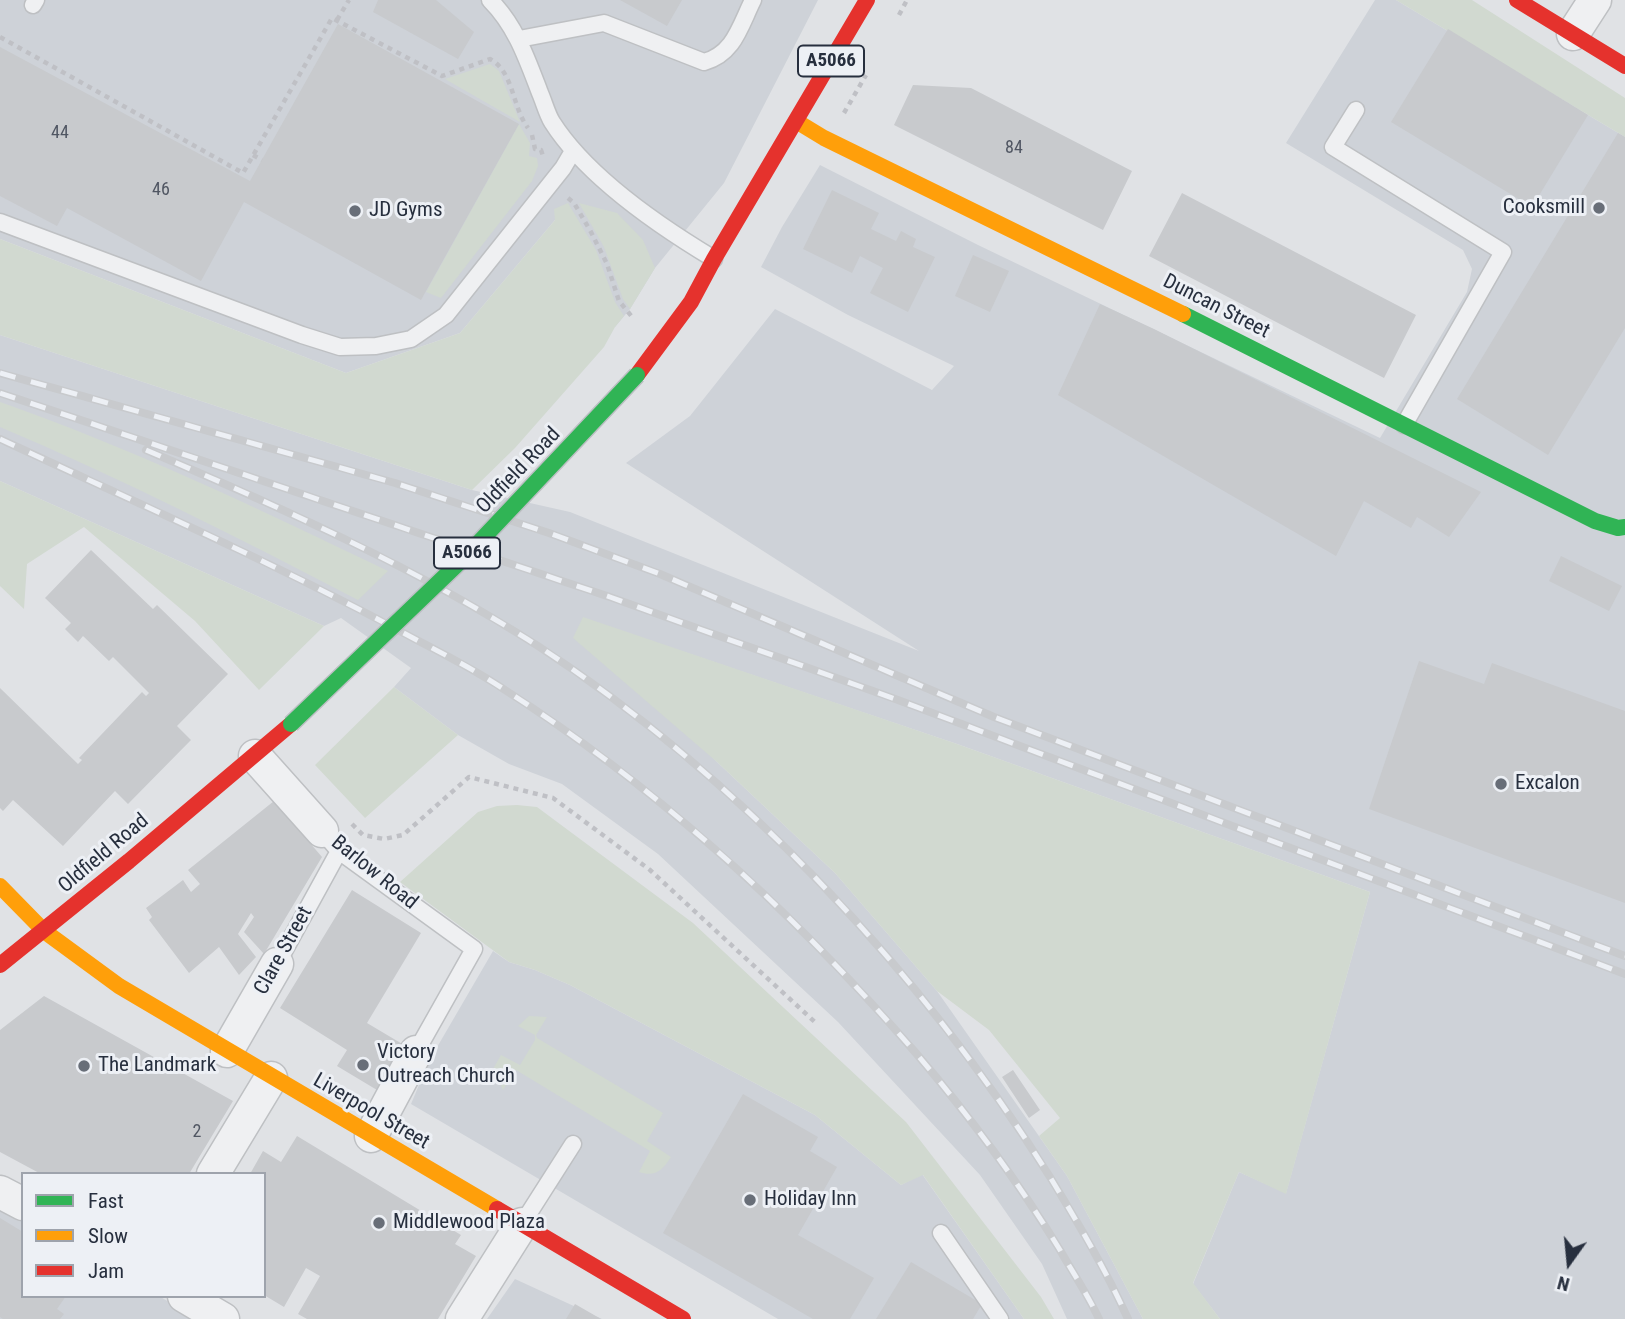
<!DOCTYPE html>
<html>
<head>
<meta charset="utf-8">
<style>
	body { margin:0 }
	#map { position:relative; width:1625px; height:1319px; overflow:hidden; background:#e0e2e5; font-family:"Roboto Condensed",sans-serif }
	canvas { display:block }
	.legend { position:absolute; left:21px; top:1172px; width:245px; height:126px; box-sizing:border-box; background:#edf0f5; border:2px solid #9ea3ac; margin:0; padding:9px 12px; list-style:none; font-size:21px; color:#272f3e }
	.legend li { display:flex; align-items:center; gap:14px; height:35px }
	.legend b { width:35px; border:2px solid #9ea3ac }
	.north { position:absolute; left:1534px; top:1228px; width:70px; height:70px; -webkit-text-stroke:5px #edf0f5; paint-order:stroke; rotate:195deg; font-size:19px; font-weight:700; line-height:28px; text-align:center; color:#272f3e }
	.north::after { content:''; display:block; margin:auto; width:24px; height:32px; background:#272f3e; clip-path:polygon(50% 0,100% 100%,50% 72%,0 100%) }
</style>
</head>
<body>
<div id="map">
<canvas width="1625" height="1319"></canvas>
<ul class="legend">
<li><b style="height:9px;background:#30b455"></b>Fast</li>
<li><b style="height:9px;background:#ff9f0a"></b>Slow</li>
<li><b style="height:9px;background:#e5322d"></b>Jam</li>
</ul>
<div class="north">N</div>
</div>
<script>
const ctx = document.querySelector('canvas').getContext('2d');
ctx.lineJoin = 'round';
function paint(path, color) { ctx.fillStyle = color; ctx.fill(path, 'evenodd'); }
function stroke(path, color, width, dash) { ctx.strokeStyle = color; ctx.lineWidth = width; ctx.lineCap = dash ? 'butt' : 'round'; ctx.setLineDash(dash || []); ctx.stroke(path); }
function drawText(font, color, halo, rows, align = 'center') {
  ctx.font = font + ' "Roboto Condensed",sans-serif'; ctx.lineWidth = 6; ctx.setLineDash([]); ctx.textBaseline = 'middle'; ctx.strokeStyle = halo; ctx.fillStyle = color; for (const [text, x, y, turn = 0] of rows) {
    ctx.save(); ctx.translate(x, y); ctx.rotate((+turn || 0) * Math.PI / 180); ctx.textAlign = isNaN(turn) ? turn : align; if (halo) ctx.strokeText(text, 0, 0); ctx.fillText(text, 0, 0); ctx.restore();
  }
}
paint(new Path2D(`
	M 0,0 L 818,0 L 724,183 L 655,268 L 630,309 L 615,327 L 555,220 L 460,333 L 346,373 L 0,239 Z
	M 1375,0 L 1396,0 L 1625,137 L 1625,1319 L 1220,1319 L 1193,1284 L 1239,1172 L 1286,1193 L 1370,892 L 957,744 L 583,618 L 717,762 L 835,873 L 937,991 L 1067,1176 L 1143,1319 L 1067,1319 L 1042,1264 L 980,1175 L 838,1022 L 658,854 L 562,784 L 509,764 L 458,735 L 394,687 L 411,668 L 341,618 L 324,626 L 0,481 L 0,335 L 472,490 L 570,512 L 919,651 L 626,463 L 690,416 L 775,309 L 932,390 L 954,366 L 848,315 L 761,267 L 782,227 L 820,165 L 978,245 L 1380,438 L 1467,292 L 1472,269 L 1463,250 L 1286,143 Z
	M 493,951 L 509,962 L 535,970 L 570,985 L 815,1115 L 901,1185 L 922,1174 L 1024,1319 L 778,1319 L 411,1104 L 429,1061 Z
	M 0,1200 L 23,1214 L 23,1296 L 159,1296 L 197,1319 L 0,1319 Z
	M 515,1279 L 602,1319 L 487,1319 Z`), '#ced2d8');
paint(new Path2D(`
	M 1396,0 L 1472,0 L 1625,98 L 1625,137 Z
	M 490,64 L 499,71 L 520,122 L 445,79 Z
	M 519,124 L 530,143 L 529,156 L 537,158 L 538,166 L 532,181 L 441,298 L 426,292 Z
	M 568,203 L 596,250 L 615,302 L 624,316 L 615,327 L 604,347 L 515,448 L 472,490 L 0,335 L 0,239 L 346,373 L 460,333 L 555,220 L 554,209 Z
	M 579,203 L 617,213 L 643,240 L 655,268 L 630,309 L 623,299 L 604,247 Z
	M 0,402 C 134,449 261,510 388,571 L 358,600 C 241,539 123,479 0,427 Z
	M 0,481 L 324,626 L 259,690 L 195,621 L 84,527 L 27,564 L 24,609 L 0,586 Z
	M 583,617 L 957,744 L 1370,892 L 1286,1194 L 1239,1172 L 1193,1283 L 1220,1319 L 1143,1319 L 1067,1176 L 1039,1136 L 1060,1118 L 989,1030 L 937,991 L 835,873 L 717,762 L 573,638 Z
	M 394,687 L 458,735 L 365,818 L 315,765 Z
	M 517,805 L 537,807 L 693,923 L 906,1122 L 1041,1297 L 1054,1319 L 1024,1319 L 923,1175 L 901,1185 L 815,1115 L 570,985 L 535,970 L 509,962 L 400,882 L 478,812 L 497,806 Z
	M 529,1016 L 547,1017 L 536,1035 L 537,1038 L 663,1113 L 647,1141 L 671,1157 C 662,1171 655,1177 639,1172 L 650,1151 L 516,1070 L 503,1090 L 493,1069 L 501,1055 L 520,1065 L 535,1040 L 535,1035 L 518,1026 Z`), '#d1d9d0');
paint(new Path2D(`
	M 378,0 L 436,0 L 474,32 L 458,59 L 373,12 Z
	M 620,0 L 682,0 L 667,26 Z
	M 338,24 L 519,124 L 421,300 L 244,202 L 201,281 L 67,208 L 57,226 L 0,196 L 0,47 L 250,181 Z
	M 1448,29 L 1588,115 L 1532,207 L 1391,122 Z
	M 913,85 L 971,88 L 1132,171 L 1103,230 L 894,125 Z
	M 1618,133 L 1625,137 L 1625,328 L 1548,455 L 1457,399 Z
	M 832,190 L 879,213 L 871,229 L 896,241 L 901,231 L 916,239 L 913,247 L 935,257 L 908,312 L 870,293 L 883,268 L 860,256 L 852,273 L 803,249 Z
	M 1182,193 L 1416,315 L 1384,378 L 1149,256 Z
	M 973,255 L 1009,271 L 990,312 L 955,296 Z
	M 1100,304 L 1154,329 L 1481,492 L 1449,537 L 1417,517 L 1411,528 L 1364,501 L 1336,556 L 1058,395 Z
	M 91,550 L 153,609 L 157,605 L 228,674 L 177,726 L 191,740 L 128,804 L 115,791 L 63,846 L 13,800 L 3,811 L 0,808 L 0,688 L 78,764 L 82,760 L 79,758 L 142,692 L 146,696 L 149,693 L 113,657 L 109,661 L 83,636 L 78,642 L 65,629 L 71,623 L 45,598 Z
	M 1561,556 L 1622,586 L 1609,611 L 1549,581 Z
	M 1419,661 L 1484,684 L 1492,663 L 1625,711 L 1625,903 L 1369,809 Z
	M 274,801 L 322,857 L 264,954 L 244,932 L 254,917 L 251,913 L 238,934 L 256,957 L 239,975 L 219,947 L 189,973 L 149,920 L 152,917 L 146,908 L 183,880 L 191,892 L 200,884 L 188,870 Z
	M 352,890 L 421,933 L 367,1023 L 404,1045 L 377,1090 L 337,1066 L 347,1050 L 280,1008 Z
	M 44,996 L 233,1101 L 189,1174 L 41,1174 L 0,1152 L 0,1030 Z
	M 1013,1070 L 1040,1110 L 1029,1118 L 1002,1077 Z
	M 743,1094 L 818,1137 L 810,1151 L 837,1167 L 798,1235 L 874,1278 L 850,1319 L 813,1319 L 663,1233 Z
	M 297,1136 L 461,1235 L 455,1244 L 476,1256 L 438,1319 L 307,1319 L 298,1314 L 320,1276 L 306,1268 L 284,1307 L 264,1295 L 264,1174 L 250,1174 L 263,1151 L 281,1162 Z
	M 0,1218 L 23,1232 L 23,1296 L 66,1296 L 57,1309 L 64,1314 L 60,1319 L 3,1319 L 0,1317 Z
	M 911,1262 L 982,1304 L 973,1319 L 876,1319 Z
	M 575,1304 L 601,1319 L 566,1319 Z`), '#c8cacd');
const lane = new Path2D(`
	M 490,0 C 516,26 527,59 540,93 C 544,102 547,114 552,122 C 587,177 659,226 714,259
	M 33,5 L 36,0
	M 519,39 L 604,23 L 704,62 C 734,54 740,26 753,0
	M 1356,110 L 1333,147 L 1503,252 L 1404,425
	M 0,222 L 302,335 L 340,347 L 376,346 L 411,339 L 446,315 L 563,168 L 573,151
	M 322,831 L 339,851 L 474,949 L 416,1052
	M 277,964 L 339,851
	M 522,1224 L 573,1144
	M 941,1233 L 1000,1319`);
const street = new Path2D(`
	M 1573,34 L 1595,0
	M 255,756 L 322,831
	M 227,1051 L 277,964
	M 371,1136 L 416,1052
	M 213,1174 L 271,1078
	M 0,1192 L 23,1204
	M 184,1296 L 223,1319
	M 462,1319 L 522,1224`);
stroke(lane, '#bec0c3', 19);
stroke(street, '#bec0c3', 35);
stroke(new Path2D(`
	M 899,15 L 907,0
	M 337,20 L 349,0
	M 0,37 L 243,173 L 332,18 L 442,76 L 490,59 C 514,72 512,107 528,128
	M 844,113 L 866,75
	M 532,135 L 535,149 L 541,150 L 544,159
	M 253,155 L 262,160
	M 568,198 L 574,203 L 591,232 L 607,264 L 619,301 L 633,318
	M 352,824 L 363,835 L 384,839 L 403,835 L 469,777 L 553,798 L 650,870 L 817,1024`), '#bfc0c5', 4.5, [5, 5]);
stroke(lane, '#eff0f2', 16);
stroke(street, '#eff0f2', 32);
stroke(new Path2D(`
	M 1183,314 L 1595,521 L 1618,528 L 1625,527`), '#30b455', 16);
stroke(new Path2D(`
	M 796,121 L 824,138 L 1183,314
	M 0,886 L 44,931 L 119,986 L 497,1209`), '#ff9f0a', 16);
stroke(new Path2D(`
	M 1517,0 L 1625,66
	M 637,375 L 691,302 L 714,259 L 867,0
	M 0,965 L 129,861 L 291,724
	M 497,1209 L 683,1319`), '#e5322d', 16);
const rail = new Path2D(`
	M 0,373 L 395,483 L 549,533 L 660,574 L 994,717 L 1625,956
	M 0,393 L 610,597 L 898,700 L 1625,974
	M 0,439 C 133,501 268,560 398,630 C 433,649 471,667 505,690 C 660,789 794,913 915,1052 C 968,1114 1017,1180 1060,1250 C 1073,1273 1088,1295 1099,1319
	M 146,450 C 280,507 415,567 538,646 C 739,777 923,974 1050,1177 C 1078,1223 1106,1270 1128,1319`);
stroke(rail, '#c8cacd', 8);
stroke(rail, '#edf0f5', 5, [16]);
const fastBridge = new Path2D(`
	M 291,724 L 468,554 L 637,375`);
stroke(fastBridge, '#bcbfc3', 19, []);
stroke(fastBridge, '#30b455', 16);
for (const [x, y, r, color] of [
	[1599,208,7,"#686e78"],
	[355,211,7,"#686e78"],
	[1501,784,7,"#686e78"],
	[363,1065,7,"#686e78"],
	[84,1066,7,"#686e78"],
	[750,1200,7,"#686e78"],
	[379,1223,7,"#686e78"]
]) { const dot = new Path2D(); dot.arc(x, y, r, 0, 2 * Math.PI); ctx.fillStyle = color; ctx.fill(dot); stroke(dot, '#edf0f5', 2.5); }
drawText('18px', '#505662', null, [
	["44",60,133],
	["84",1014,148],
	["46",161,190],
	["2",197,1132]
]);
for (const [x, y, w] of [
	[831,61,66],
	[467,553,66]
]) { const box = new Path2D(); box.roundRect(x - w / 2, y - 15.5, w, 31, 5); ctx.fillStyle = '#edf0f5'; ctx.fill(box); stroke(box, '#272f3e', 2); }
drawText('bold 19px', '#272f3e', null, [
	["A5066",831,61],
	["A5066",467,553]
]);
drawText('21px', '#272f3e', '#edf0f5', [
	["Cooksmill",1585,208,"right"],
	["JD Gyms",369,211],
	["Excalon",1515,784],
	["Victory",377,1053],
	["Outreach Church",377,1077],
	["The Landmark",98,1066],
	["Holiday Inn",764,1200],
	["Middlewood Plaza",393,1223]
], 'left');
drawText('21px', '#272f3e', '#edf0f5', [
	["Duncan Street",1216,307,27],
	["Oldfield Road",519,471,-46],
	["Oldfield Road",104,854,-40],
	["Barlow Road",374,873,39],
	["Clare Street",284,951,-61],
	["Liverpool Street",371,1112,30]
]);
</script>
</body>
</html>
